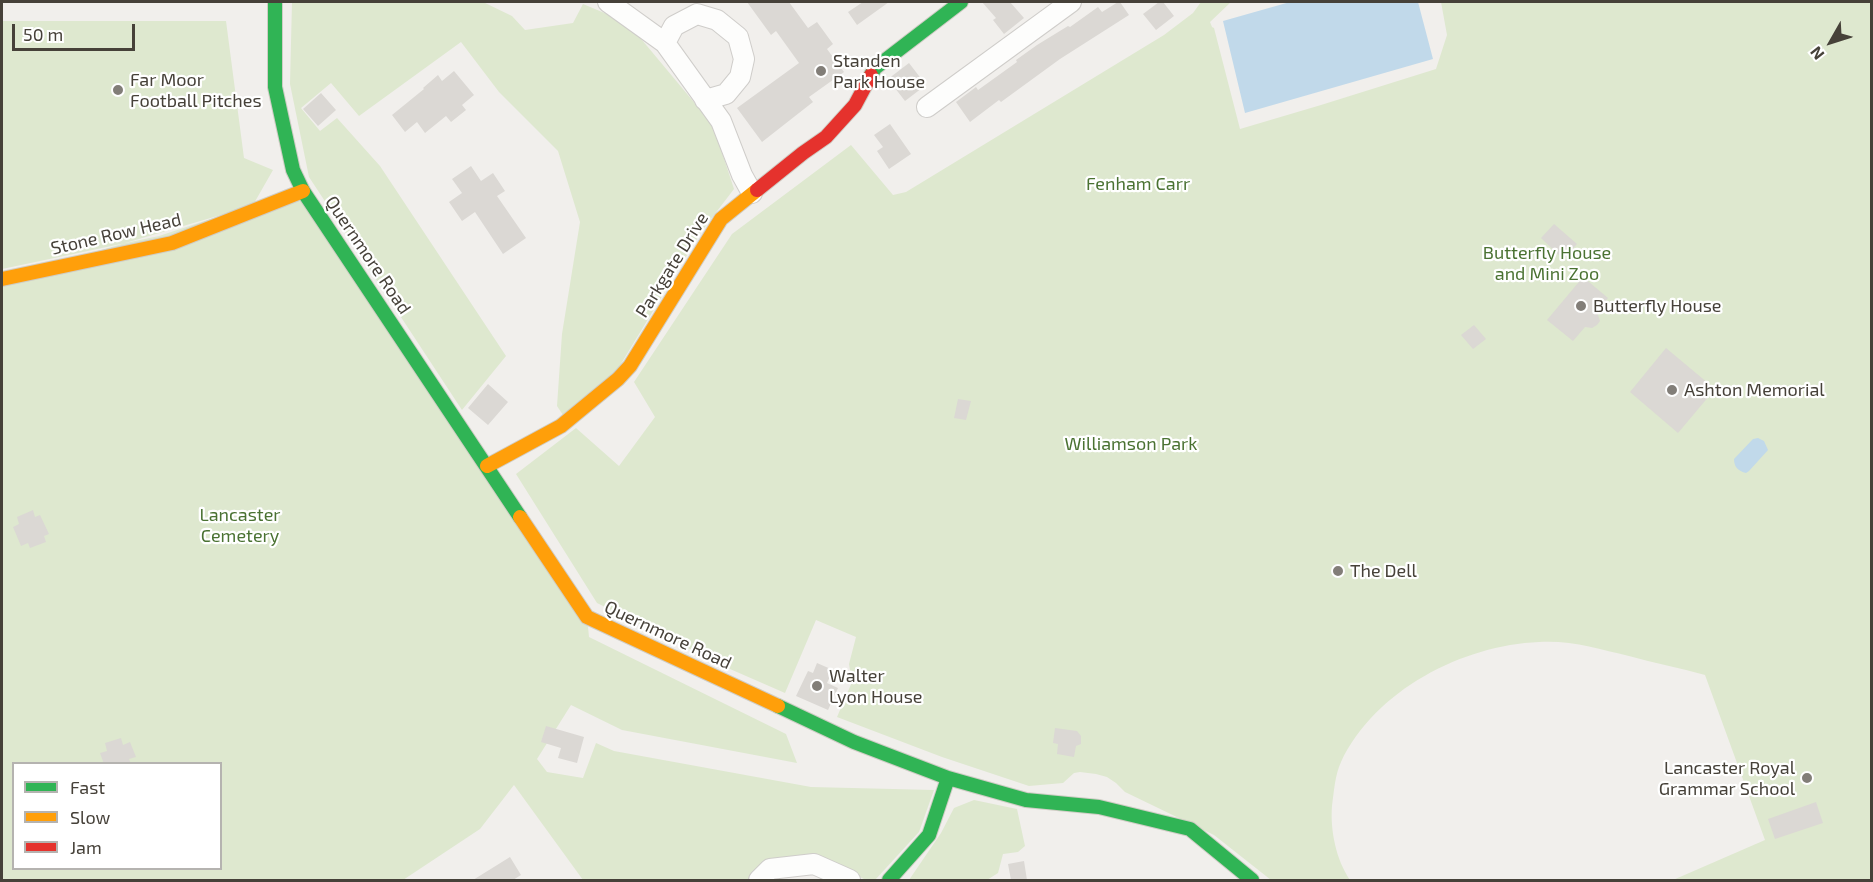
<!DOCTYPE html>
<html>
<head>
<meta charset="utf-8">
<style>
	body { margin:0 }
	#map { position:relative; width:1873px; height:882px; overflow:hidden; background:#f1efec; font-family:"Exo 2",sans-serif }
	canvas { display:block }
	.frame { position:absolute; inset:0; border:3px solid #464139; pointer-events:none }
	.legend { position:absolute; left:12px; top:762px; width:210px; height:108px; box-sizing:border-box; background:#fff; border:2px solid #b5b3b0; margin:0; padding:8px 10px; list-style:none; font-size:18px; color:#464139 }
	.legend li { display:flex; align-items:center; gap:12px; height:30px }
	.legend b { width:30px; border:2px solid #b5b3b0 }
	.north { position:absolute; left:1801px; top:12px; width:60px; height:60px; -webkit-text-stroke:4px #fff; paint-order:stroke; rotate:231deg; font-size:16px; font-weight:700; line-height:24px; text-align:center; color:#464139 }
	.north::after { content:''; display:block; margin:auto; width:21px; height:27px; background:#464139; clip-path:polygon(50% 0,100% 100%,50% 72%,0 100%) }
	.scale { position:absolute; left:12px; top:24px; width:123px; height:27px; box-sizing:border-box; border:3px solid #464139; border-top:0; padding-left:8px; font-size:18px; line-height:21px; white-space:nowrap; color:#464139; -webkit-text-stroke:4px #fff; paint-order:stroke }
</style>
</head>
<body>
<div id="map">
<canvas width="1873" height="882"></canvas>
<div class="frame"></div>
<ul class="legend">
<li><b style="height:8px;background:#30b455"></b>Fast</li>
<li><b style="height:8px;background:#ff9f0a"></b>Slow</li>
<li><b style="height:8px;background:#e5322d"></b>Jam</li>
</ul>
<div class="north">N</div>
<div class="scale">50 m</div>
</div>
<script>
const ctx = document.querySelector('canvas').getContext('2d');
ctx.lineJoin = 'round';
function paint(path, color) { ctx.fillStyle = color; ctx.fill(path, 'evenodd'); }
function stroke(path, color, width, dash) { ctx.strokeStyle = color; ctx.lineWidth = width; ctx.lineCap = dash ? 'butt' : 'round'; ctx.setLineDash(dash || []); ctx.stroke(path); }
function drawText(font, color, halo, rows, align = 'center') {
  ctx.font = font + ' "Exo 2",sans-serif'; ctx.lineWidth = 4.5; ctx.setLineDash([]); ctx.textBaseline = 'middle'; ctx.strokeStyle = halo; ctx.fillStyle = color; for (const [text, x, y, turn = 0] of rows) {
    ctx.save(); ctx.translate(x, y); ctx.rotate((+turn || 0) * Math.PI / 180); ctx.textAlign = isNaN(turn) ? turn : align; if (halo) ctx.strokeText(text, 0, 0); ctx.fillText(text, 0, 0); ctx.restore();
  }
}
paint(new Path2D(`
	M 292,2 L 483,2 L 512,16 L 525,30 L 573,23 L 583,4 L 614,17 L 637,34 L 713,125 L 734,189 L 701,232 L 616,372 L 563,415 L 557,406 L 562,334 L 580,222 L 558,151 L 499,92 L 461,42 L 359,116 L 331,83 L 301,108 L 320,131 L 337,118 L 380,166 L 506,356 L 462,410 L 309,177 L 290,84 Z
	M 1201,2 L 1231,2 L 1210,22 L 1212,27 L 1214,28 L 1240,129 L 1321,105 L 1436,69 L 1447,35 L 1441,2 L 1871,2 L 1871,880 L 1673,880 L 1765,840 L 1705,675 C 1680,668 1654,663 1629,656 C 1599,649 1571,640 1539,642 C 1463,645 1375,690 1341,762 C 1335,775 1334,791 1332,806 C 1330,830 1336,860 1350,880 L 1271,880 L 1214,835 L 1125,792 L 1116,783 L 1107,777 L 1096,774 L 1080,772 L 1074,773 L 1063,783 L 1029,786 L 942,757 L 837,717 L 852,682 L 849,664 L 856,637 L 816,620 L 785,693 L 730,669 L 597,603 L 516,474 L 576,428 L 619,466 L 655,417 L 634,382 L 732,234 L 851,145 L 893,195 L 906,192 L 1164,35 L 1193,13 Z
	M 2,21 L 226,21 L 244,158 L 273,170 L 253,205 L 159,236 L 2,269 Z
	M 303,191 L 587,617 L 589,637 L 786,734 L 797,763 L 622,730 L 571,705 L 537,759 L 547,772 L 583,778 L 596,743 L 614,751 L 811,787 L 934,790 L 919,832 L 875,880 L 866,880 L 819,857 L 752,880 L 583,880 L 514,785 L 480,829 L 403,880 L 2,880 L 2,279 ZM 14,764 L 220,764 L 220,868 L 14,868 Z
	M 974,800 L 1017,809 L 1025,846 L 1018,852 L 1003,854 L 998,873 L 987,880 L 909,880 L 941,833 L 954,808 Z`), '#dee8cf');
paint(new Path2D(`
	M 1290,2 L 1418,2 L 1433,59 L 1245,113 L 1223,21 Z
	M 1758,438 L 1764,441 L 1768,450 L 1749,471 L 1746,473 C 1738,471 1734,467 1734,459 L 1753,439 Z`), '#c1d9ea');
paint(new Path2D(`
	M 747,2 L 789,2 L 808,28 L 817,22 L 833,44 L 827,49 L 844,72 L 809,97 L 813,102 L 762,142 L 737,108 L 799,63 L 776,31 L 771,35 Z
	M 863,2 L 889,2 L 857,25 L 848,12 Z
	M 982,2 L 1010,2 L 1024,18 L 1004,34 L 993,20 L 996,18 Z
	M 1118,2 L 1120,2 L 1129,15 L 1060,59 L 1001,102 L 999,100 L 970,122 L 956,102 L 976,87 L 978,90 L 1017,62 L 1016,60 L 1037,45 L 1068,26 L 1070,27 L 1098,7 L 1102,12 Z
	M 1159,2 L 1163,2 L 1174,16 L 1156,30 L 1143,14 Z
	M 909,63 L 926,85 L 905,101 L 888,79 Z
	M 454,71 L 474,95 L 462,105 L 466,110 L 451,122 L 446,116 L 425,133 L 417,122 L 405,132 L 392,115 L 424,89 L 423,88 L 438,75 L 442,81 Z
	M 321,93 L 336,110 L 318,126 L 303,109 Z
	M 890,124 L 911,154 L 889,169 L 877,151 L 883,147 L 874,135 Z
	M 471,166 L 481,181 L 493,173 L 505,191 L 497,196 L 526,238 L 503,254 L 475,212 L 462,221 L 449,202 L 462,193 L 452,179 Z
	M 1554,224 L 1577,244 L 1563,259 L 1541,238 Z
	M 1583,277 L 1608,298 L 1597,312 L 1600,321 L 1597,325 L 1592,328 L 1585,327 L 1573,341 L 1547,320 Z
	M 1474,325 L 1486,339 L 1473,349 L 1461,335 Z
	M 1666,348 L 1715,389 L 1678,433 L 1630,392 Z
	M 488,384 L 508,402 L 488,425 L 468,408 Z
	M 958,399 L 971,401 L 966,420 L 954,418 Z
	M 33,510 L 35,517 L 40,515 L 49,534 L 44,536 L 46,542 L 30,548 L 28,543 L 21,546 L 13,527 L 19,524 L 17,517 Z
	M 817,663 L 833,670 L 827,683 L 838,688 L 828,710 L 796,696 L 808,671 L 813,673 Z
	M 546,726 L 584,737 L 577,763 L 558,758 L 561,748 L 541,742 Z
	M 1055,728 L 1077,731 L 1081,736 L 1081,744 L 1076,746 L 1074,757 L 1057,754 L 1058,744 L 1053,743 Z
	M 121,738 L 123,745 L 130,742 L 136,757 L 129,759 L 131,764 L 104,764 L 100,753 L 107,751 L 105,743 Z
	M 1816,802 L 1823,823 L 1775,839 L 1768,819 Z
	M 510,857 L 521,875 L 513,880 L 473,880 Z
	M 1024,861 L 1027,880 L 1011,880 L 1008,864 Z`), '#dbd8d4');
const street = new Path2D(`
	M 608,2 L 665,43 L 721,121 L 742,175 L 752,193
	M 665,43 L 674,26 L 697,14 L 717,20 L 738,37 L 744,59 L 740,77 L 726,94 L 705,100
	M 927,107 L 1071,2
	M 759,880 L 770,869 L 814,864 L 850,880`);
const fast = new Path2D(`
	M 275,2 L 275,87 L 293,170 L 303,191 L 520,517
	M 871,75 L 875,68 L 961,2
	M 778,706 L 854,742 L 948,778 L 1026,800 L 1099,807 L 1190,829 L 1252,880
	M 889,880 L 929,835 L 948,778`);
const slow = new Path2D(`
	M 2,279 L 172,243 L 303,191
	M 487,466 L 561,426 L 618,379 L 630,366 L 721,219 L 757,190
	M 520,517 L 587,617 L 778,706`);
const jam = new Path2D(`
	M 757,190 L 803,153 L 826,137 L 855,105 L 871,75`);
stroke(street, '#cfcdca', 22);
stroke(fast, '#cfccc4', 16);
stroke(slow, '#cfccc4', 16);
stroke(jam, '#cfccc4', 16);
stroke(street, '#fdfdfc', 20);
stroke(fast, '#30b455', 14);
stroke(slow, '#ff9f0a', 14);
stroke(jam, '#e5322d', 14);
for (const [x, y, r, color] of [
	[821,71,6,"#827e78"],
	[118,90,6,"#827e78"],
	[1581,306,6,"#827e78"],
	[1672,390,6,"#827e78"],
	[1338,571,6,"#827e78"],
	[817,686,6,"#827e78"],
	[1807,778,6,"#827e78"]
]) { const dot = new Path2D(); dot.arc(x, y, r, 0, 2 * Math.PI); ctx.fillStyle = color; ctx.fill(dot); stroke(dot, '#fff', 2); }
drawText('18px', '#464139', '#fff', [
	["Standen",833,61],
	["Park House",833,82],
	["Far Moor",130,80],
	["Football Pitches",130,101],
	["Butterfly House",1593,306],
	["Ashton Memorial",1684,390],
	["The Dell",1350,571],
	["Walter",829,676],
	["Lyon House",829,697],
	["Lancaster Royal",1795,768,"right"],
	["Grammar School",1795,789,"right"]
], 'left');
drawText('18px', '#4a7232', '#fff', [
	["Fenham Carr",1138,184],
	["Butterfly House",1547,253],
	["and Mini Zoo",1547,274],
	["Williamson Park",1131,444],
	["Lancaster",240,515],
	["Cemetery",240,536]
]);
drawText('18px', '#464139', '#fff', [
	["Stone Row Head",116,234,-13],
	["Quernmore Road",368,255,56],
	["Parkgate Drive",672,265,-58],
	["Quernmore Road",668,635,25]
]);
</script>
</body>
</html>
